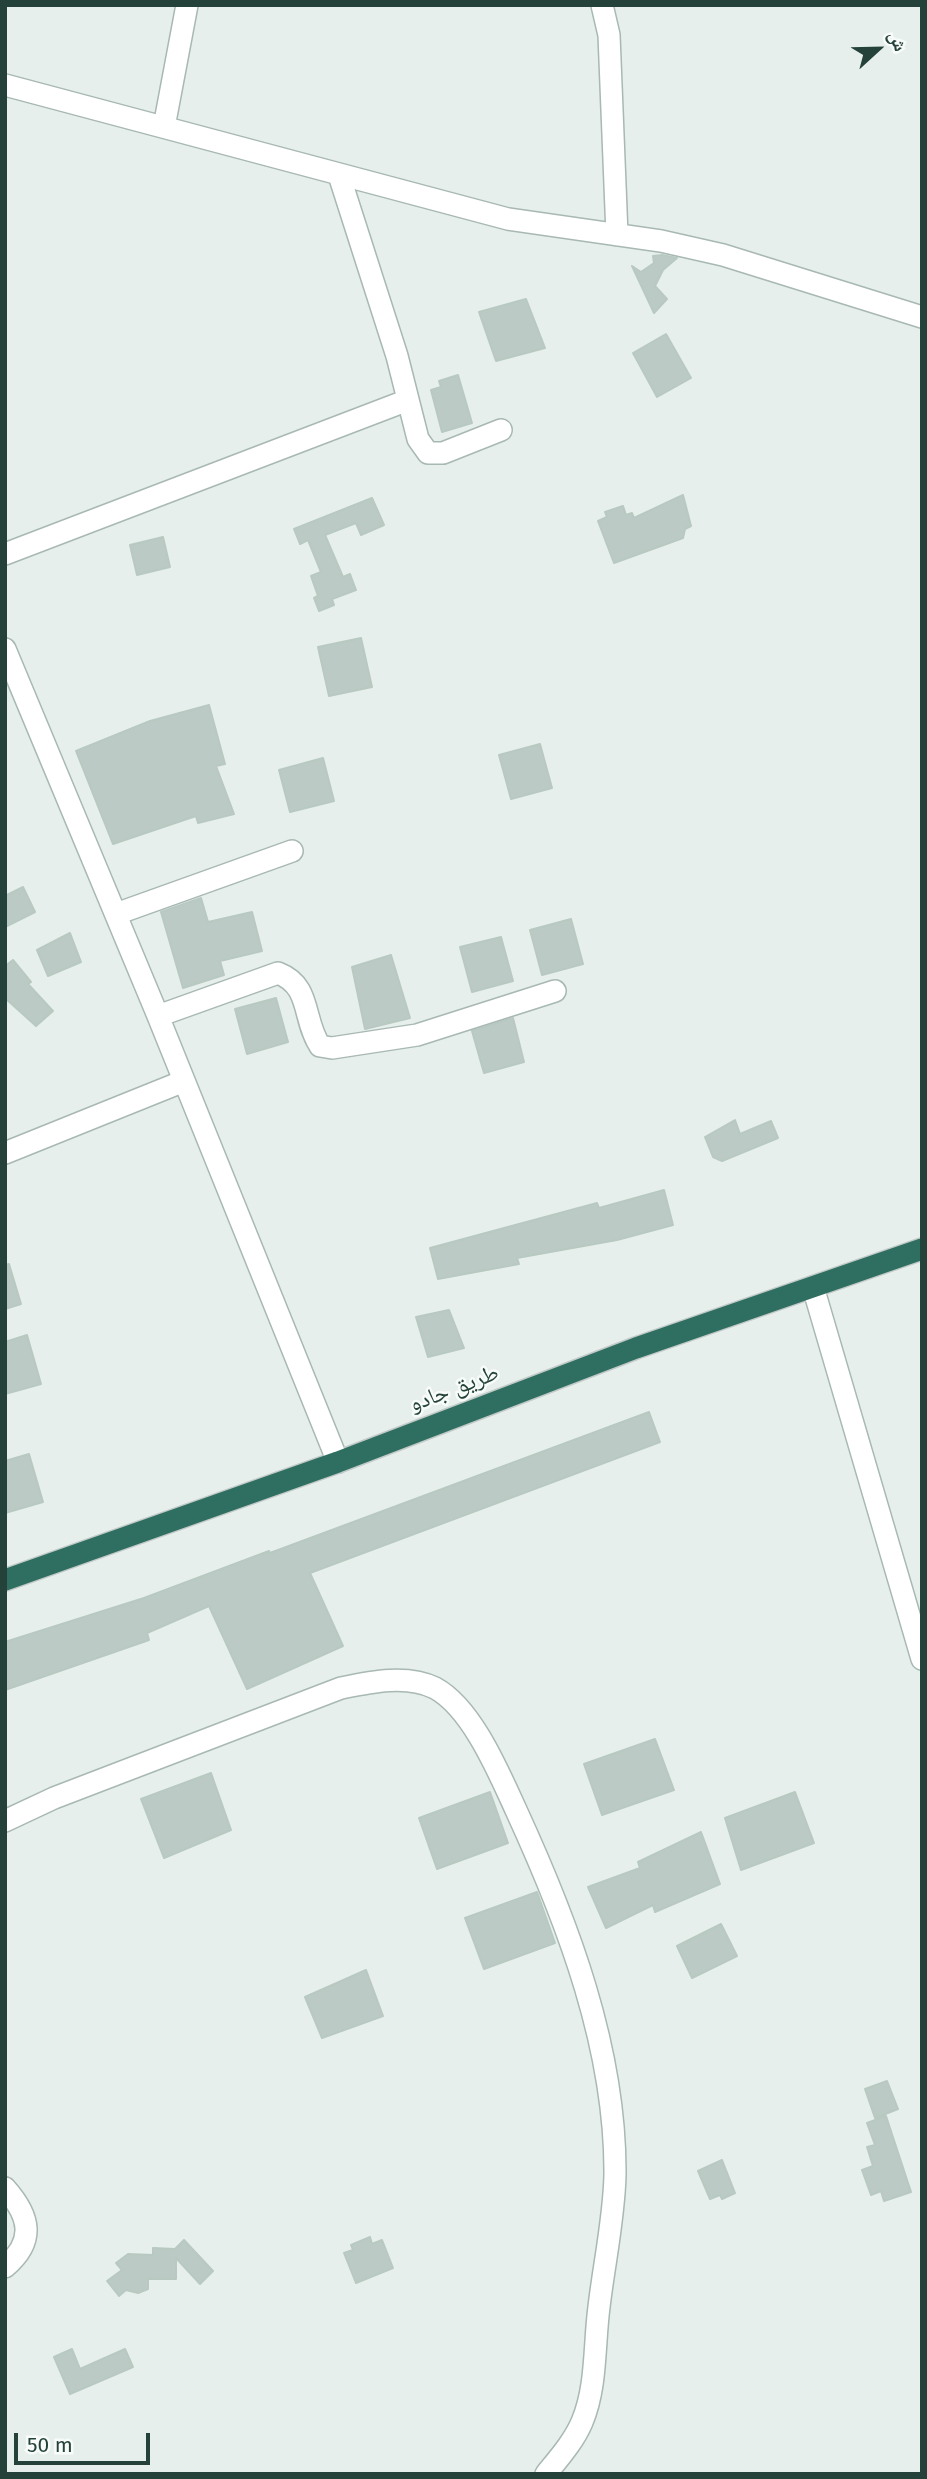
<!DOCTYPE html>
<html>
<head>
<meta charset="utf-8">
<style>
	body { margin:0 }
	#map { position:relative; width:927px; height:2479px; overflow:hidden; background:#e6efeb; font-family:"Fira Sans","Noto Naskh Arabic",sans-serif }
	canvas { display:block }
	.frame { position:absolute; inset:0; border:7px solid #24423a; pointer-events:none }
	.north { position:absolute; left:843px; top:14px; width:70px; height:70px; -webkit-text-stroke:5px #f7fbf9; paint-order:stroke; rotate:68deg; font-size:19px; font-weight:700; line-height:28px; text-align:center; color:#24423a }
	.north::after { content:''; display:block; margin:auto; width:24px; height:32px; background:#24423a; clip-path:polygon(50% 0,100% 100%,50% 72%,0 100%) }
	.scale { position:absolute; left:14px; top:2433px; width:136px; height:32px; box-sizing:border-box; border:4px solid #24423a; border-top:0; padding-left:9px; font-size:21px; line-height:24px; white-space:nowrap; color:#24423a; -webkit-text-stroke:5px #f7fbf9; paint-order:stroke }
</style>
</head>
<body>
<div id="map">
<canvas width="927" height="2479"></canvas>
<div class="frame"></div>
<div class="north">ش</div>
<div class="scale">50 m</div>
</div>
<script>
const ctx = document.querySelector('canvas').getContext('2d');
ctx.lineJoin = 'round';
function paint(path, color) { ctx.fillStyle = color; ctx.fill(path, 'evenodd'); }
function stroke(path, color, width, dash) { ctx.strokeStyle = color; ctx.lineWidth = width; ctx.lineCap = dash ? 'butt' : 'round'; ctx.setLineDash(dash || []); ctx.stroke(path); }
function drawText(font, color, halo, rows, align = 'center') {
  ctx.font = font + ' "Fira Sans","Noto Naskh Arabic",sans-serif'; ctx.lineWidth = 5; ctx.setLineDash([]); ctx.textBaseline = 'middle'; ctx.strokeStyle = halo; ctx.fillStyle = color; for (const [text, x, y, turn = 0] of rows) {
    ctx.save(); ctx.translate(x, y); ctx.rotate((+turn || 0) * Math.PI / 180); ctx.textAlign = isNaN(turn) ? turn : align; if (halo) ctx.strokeText(text, 0, 0); ctx.fillText(text, 0, 0); ctx.restore();
  }
}
const building = new Path2D(`
	M 662,255 L 677,258 L 663,270 L 655,286 L 667,299 L 654,313 L 632,266 L 641,272 L 654,263 L 653,256 Z
	M 526,299 L 545,348 L 496,361 L 479,312 Z
	M 666,334 L 691,378 L 657,397 L 633,353 Z
	M 458,375 L 472,423 L 442,432 L 431,390 L 441,387 L 439,381 Z
	M 683,495 L 691,526 L 685,529 L 683,538 L 614,563 L 598,521 L 607,517 L 605,512 L 623,506 L 626,515 L 632,513 L 634,518 Z
	M 372,498 L 384,525 L 361,535 L 356,523 L 325,535 L 343,577 L 350,574 L 356,590 L 332,599 L 334,605 L 319,611 L 314,598 L 318,596 L 311,576 L 321,572 L 308,540 L 300,544 L 294,529 Z
	M 163,537 L 170,567 L 137,575 L 130,545 Z
	M 361,638 L 372,687 L 329,696 L 318,647 Z
	M 209,705 L 225,764 L 216,766 L 234,814 L 198,823 L 196,816 L 113,844 L 76,751 L 150,721 Z
	M 540,744 L 552,788 L 511,799 L 499,755 Z
	M 323,758 L 334,801 L 290,812 L 279,770 Z
	M 23,887 L 35,912 L 5,927 L 5,896 Z
	M 201,898 L 208,922 L 252,912 L 262,951 L 220,961 L 224,975 L 183,988 L 161,912 Z
	M 571,919 L 583,964 L 542,975 L 530,930 Z
	M 70,933 L 81,962 L 48,976 L 37,950 Z
	M 501,937 L 513,981 L 472,992 L 460,947 Z
	M 391,955 L 410,1018 L 365,1029 L 352,967 Z
	M 13,960 L 31,982 L 28,984 L 53,1011 L 36,1026 L 5,998 L 5,966 Z
	M 276,998 L 288,1042 L 247,1054 L 235,1009 Z
	M 513,1018 L 524,1062 L 484,1073 L 472,1031 Z
	M 735,1120 L 740,1134 L 771,1121 L 778,1138 L 722,1161 L 713,1157 L 705,1137 Z
	M 664,1190 L 673,1225 L 617,1240 L 517,1258 L 519,1264 L 438,1279 L 430,1248 L 597,1203 L 599,1208 Z
	M 9,1264 L 21,1304 L 5,1309 L 5,1265 Z
	M 449,1310 L 464,1348 L 428,1357 L 416,1317 Z
	M 27,1335 L 41,1384 L 5,1394 L 5,1342 Z
	M 649,1412 L 660,1442 L 310,1573 L 343,1646 L 247,1689 L 209,1606 L 147,1633 L 149,1640 L 5,1690 L 5,1642 L 144,1598 L 269,1551 L 270,1553 Z
	M 29,1454 L 43,1502 L 5,1513 L 5,1461 Z
	M 655,1739 L 674,1790 L 602,1815 L 584,1764 Z
	M 211,1773 L 231,1830 L 164,1858 L 141,1799 Z
	M 490,1792 L 508,1843 L 437,1869 L 419,1818 Z
	M 795,1792 L 814,1843 L 741,1870 L 725,1818 Z
	M 701,1832 L 720,1884 L 655,1912 L 653,1905 L 606,1928 L 588,1887 L 640,1868 L 638,1862 Z
	M 537,1892 L 555,1943 L 484,1969 L 465,1918 Z
	M 721,1924 L 737,1956 L 692,1978 L 677,1946 Z
	M 366,1970 L 383,2016 L 322,2038 L 305,1997 Z
	M 887,2081 L 898,2109 L 875,2118 L 865,2089 Z
	M 886,2116 L 911,2192 L 884,2201 L 881,2191 L 871,2195 L 862,2170 L 873,2166 L 867,2147 L 875,2145 L 867,2123 Z
	M 722,2160 L 735,2193 L 722,2199 L 720,2195 L 710,2199 L 698,2171 Z
	M 370,2237 L 372,2244 L 382,2240 L 393,2268 L 356,2283 L 344,2253 L 353,2250 L 351,2245 Z
	M 184,2240 L 213,2271 L 200,2284 L 176,2258 L 176,2279 L 148,2279 L 148,2289 L 138,2293 L 126,2290 L 119,2296 L 107,2281 L 122,2270 L 116,2263 L 128,2254 L 153,2255 L 153,2248 L 175,2249 Z
	M 72,2349 L 80,2369 L 125,2349 L 133,2367 L 70,2394 L 54,2357 Z`);
paint(building, '#bbcac4');
stroke(building, '#b8c9c2', 2);
const street = new Path2D(`
	M 602,5 L 609,35 L 617,235
	M 5,85 L 508,219 L 661,241 L 723,255 L 922,317
	M 164,127 L 187,5
	M 339,175 L 397,356 L 418,439 L 428,453 L 443,453 L 501,430
	M 5,554 L 408,400
	M 5,649 L 158,1016 L 338,1462
	M 116,914 L 292,851
	M 158,1016 L 278,973 C 312,986 302,1019 320,1046 L 332,1048 L 417,1035 L 555,991
	M 5,1153 L 184,1081
	M 813,1287 L 922,1659
	M 5,1821 L 54,1798 L 341,1688 C 370,1682 407,1674 435,1688 C 472,1708 499,1773 516,1810 C 568,1923 616,2049 615,2175 C 614,2219 604,2264 599,2307 C 594,2344 597,2387 582,2422 C 574,2441 559,2458 546,2474
	M 5,2188 C 30,2216 36,2241 5,2267`);
const highway = new Path2D(`
	M 5,1580 L 338,1462 L 636,1348 L 922,1249`);
stroke(street, '#a8b8b2', 24);
stroke(highway, '#c2cac8', 24);
stroke(street, '#fff', 21);
stroke(highway, '#2f6f62', 21);
drawText('23px', '#24423a', '#f7fbf9', [
	["طريق جادو",454,1389,-21]
]);
</script>
</body>
</html>
